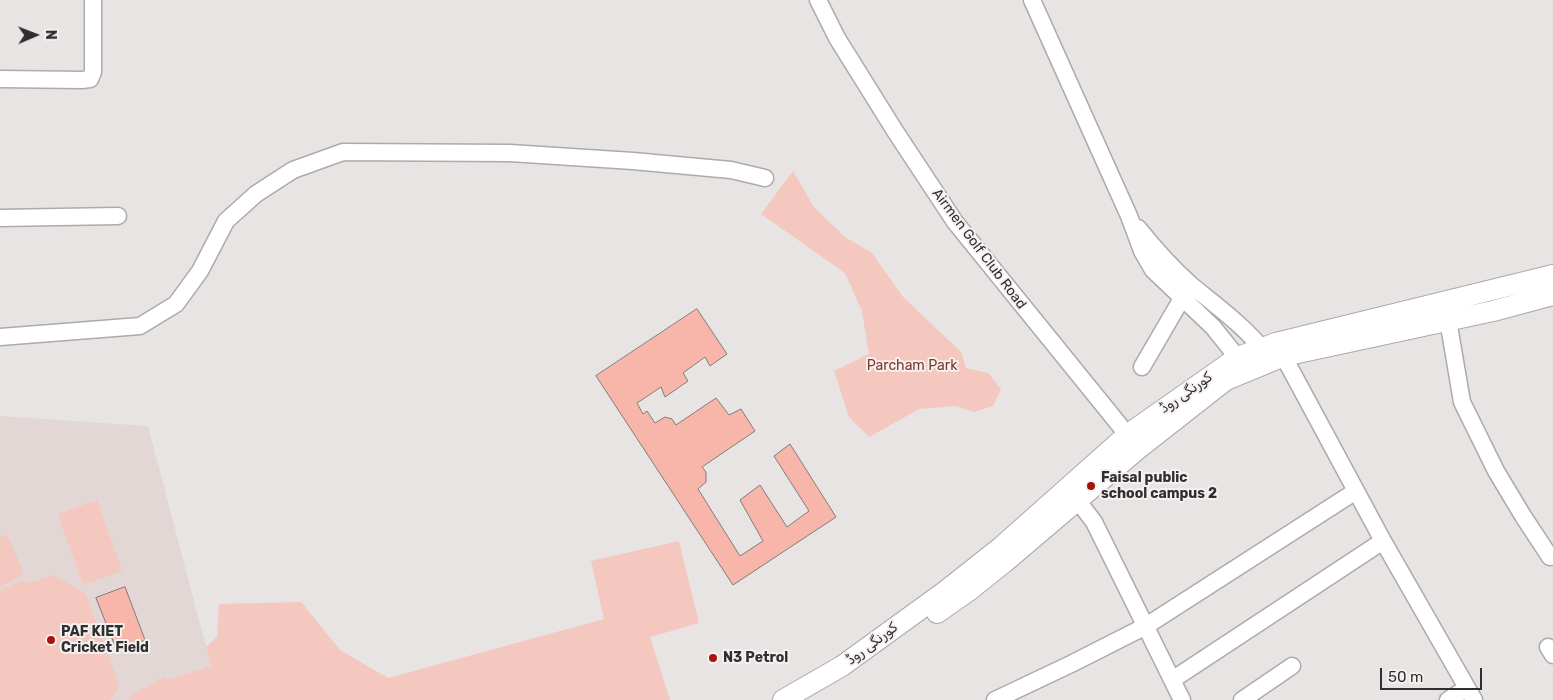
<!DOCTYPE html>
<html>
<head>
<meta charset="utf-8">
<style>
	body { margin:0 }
	#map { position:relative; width:1553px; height:700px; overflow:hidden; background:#e7e4e3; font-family:Rubik,sans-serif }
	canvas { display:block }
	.north { position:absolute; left:10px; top:10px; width:50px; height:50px; -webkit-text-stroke:4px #f5f1f0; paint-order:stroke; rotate:89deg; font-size:14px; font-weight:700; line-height:20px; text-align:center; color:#302f2f }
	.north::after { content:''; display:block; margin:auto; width:18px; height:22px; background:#302f2f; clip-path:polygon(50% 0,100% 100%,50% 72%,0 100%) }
	.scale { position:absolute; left:1380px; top:668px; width:102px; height:22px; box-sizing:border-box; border:2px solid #302f2f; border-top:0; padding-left:6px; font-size:15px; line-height:18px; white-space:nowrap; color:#302f2f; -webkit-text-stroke:4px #f5f1f0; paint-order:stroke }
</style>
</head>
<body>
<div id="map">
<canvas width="1553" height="700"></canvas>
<div class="north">N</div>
<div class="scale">50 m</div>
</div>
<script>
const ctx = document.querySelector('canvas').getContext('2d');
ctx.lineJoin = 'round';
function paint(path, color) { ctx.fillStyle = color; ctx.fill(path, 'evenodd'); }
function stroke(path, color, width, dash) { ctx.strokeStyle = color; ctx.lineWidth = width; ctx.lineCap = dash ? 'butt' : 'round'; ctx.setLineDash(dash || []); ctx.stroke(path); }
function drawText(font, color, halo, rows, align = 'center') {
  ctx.font = font + ' Rubik,"Noto Sans Arabic",sans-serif'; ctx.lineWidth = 4; ctx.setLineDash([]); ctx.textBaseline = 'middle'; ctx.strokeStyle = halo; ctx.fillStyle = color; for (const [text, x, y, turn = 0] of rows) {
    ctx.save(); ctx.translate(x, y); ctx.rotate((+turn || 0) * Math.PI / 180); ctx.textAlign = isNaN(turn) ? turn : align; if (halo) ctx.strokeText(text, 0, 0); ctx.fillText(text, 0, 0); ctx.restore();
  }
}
paint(new Path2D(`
	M 0,416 L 148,426 L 211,666 L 166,680 L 170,700 L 0,700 Z`), '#e3d7d5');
paint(new Path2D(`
	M 793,171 L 814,207 L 845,237 L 872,253 L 903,297 L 961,352 L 966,368 L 988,373 L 1001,389 L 993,406 L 974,412 L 956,406 L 919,409 L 869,437 L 849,417 L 834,371 L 869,354 L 862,311 L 845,273 L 761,214 Z
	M 97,500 L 122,571 L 83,585 L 58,514 Z
	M 7,535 L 23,570 C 21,579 8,582 0,586 L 0,538 Z
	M 679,541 L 699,623 L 650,637 L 670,700 L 129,700 L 135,693 L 164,677 L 166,680 L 211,666 L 206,647 L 217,637 L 219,604 L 301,602 L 340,650 L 388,678 L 604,619 L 591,561 Z
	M 53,575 L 86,594 L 119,685 L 117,691 L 109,700 L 0,700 L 0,590 L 22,581 L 31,583 Z`), '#f4c7bf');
const building = new Path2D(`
	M 697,309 L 727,354 L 710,366 L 705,357 L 683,373 L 688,381 L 665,397 L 661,387 L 637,403 L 643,414 L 647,411 L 655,423 L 665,417 L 672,419 L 676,425 L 716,398 L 729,415 L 741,409 L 755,431 L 702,467 L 706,472 L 706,482 L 698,489 L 740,556 L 763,541 L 740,500 L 760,485 L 787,527 L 809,511 L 774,456 L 790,444 L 836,517 L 733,585 L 596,376 Z
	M 125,587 L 145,640 L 117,651 L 96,598 Z`);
paint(building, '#f8b6ab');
stroke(building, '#7f7b7b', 1);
const minor = new Path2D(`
	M 818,0 L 837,38 L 895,131 L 955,222 L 1134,443
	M 1032,0 L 1129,216 L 1142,251 L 1153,270 L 1213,327 L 1245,367
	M 0,79 L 82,80 L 90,79 L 93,72 L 93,0
	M 0,218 L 118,216
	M 1138,228 C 1154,248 1172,268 1191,285 C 1218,307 1247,328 1268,356
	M 1448,320 L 1462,402 L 1496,471 L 1523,516 L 1550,557
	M 0,337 L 140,326 L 176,304 L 200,271 L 226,221 L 256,194 L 293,170 L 343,152 L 510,153 L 633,161 L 731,170 L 765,178
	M 1278,346 L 1383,541 L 1474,700
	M 1142,367 L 1188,288
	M 1078,501 L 1094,522 L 1182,700
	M 1548,647 L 1553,655
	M 1172,680 L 1383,541
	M 995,700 L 1071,664 L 1146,626 L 1356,491
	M 1242,700 L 1292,666
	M 1448,700 L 1467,688`);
const major = new Path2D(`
	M 937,613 L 970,590 L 1005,562 L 1138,449 L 1226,380 L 1284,356 L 1493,311 L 1553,295
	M 783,700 L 842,666 L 944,592 L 1001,547 L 1127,435 L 1238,357 L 1276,343 L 1553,275`);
stroke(minor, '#adaaa9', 19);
stroke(major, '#adaaa9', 22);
stroke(minor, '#fff', 16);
stroke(major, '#fff', 20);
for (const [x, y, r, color] of [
	[1091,486,5,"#a7140d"],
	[51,640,5,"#a7140d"],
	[713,658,5,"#a7140d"]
]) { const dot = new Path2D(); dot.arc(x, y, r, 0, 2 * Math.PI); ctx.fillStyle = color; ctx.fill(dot); stroke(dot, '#f5f1f0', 2); }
drawText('14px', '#302f2f', '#f5f1f0', [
	["Airmen Golf Club Road",979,249,53],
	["کورنگی روڈ",1186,393,-35],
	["کورنگی روڈ",872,644,-37]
]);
drawText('14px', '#81352b', '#f5f1f0', [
	["Parcham Park",912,366]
]);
drawText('bold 14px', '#302f2f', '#f5f1f0', [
	["Faisal public",1101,478],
	["school campus 2",1101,494],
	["PAF KIET",61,632],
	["Cricket Field",61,648],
	["N3 Petrol",723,658]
], 'left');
</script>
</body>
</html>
